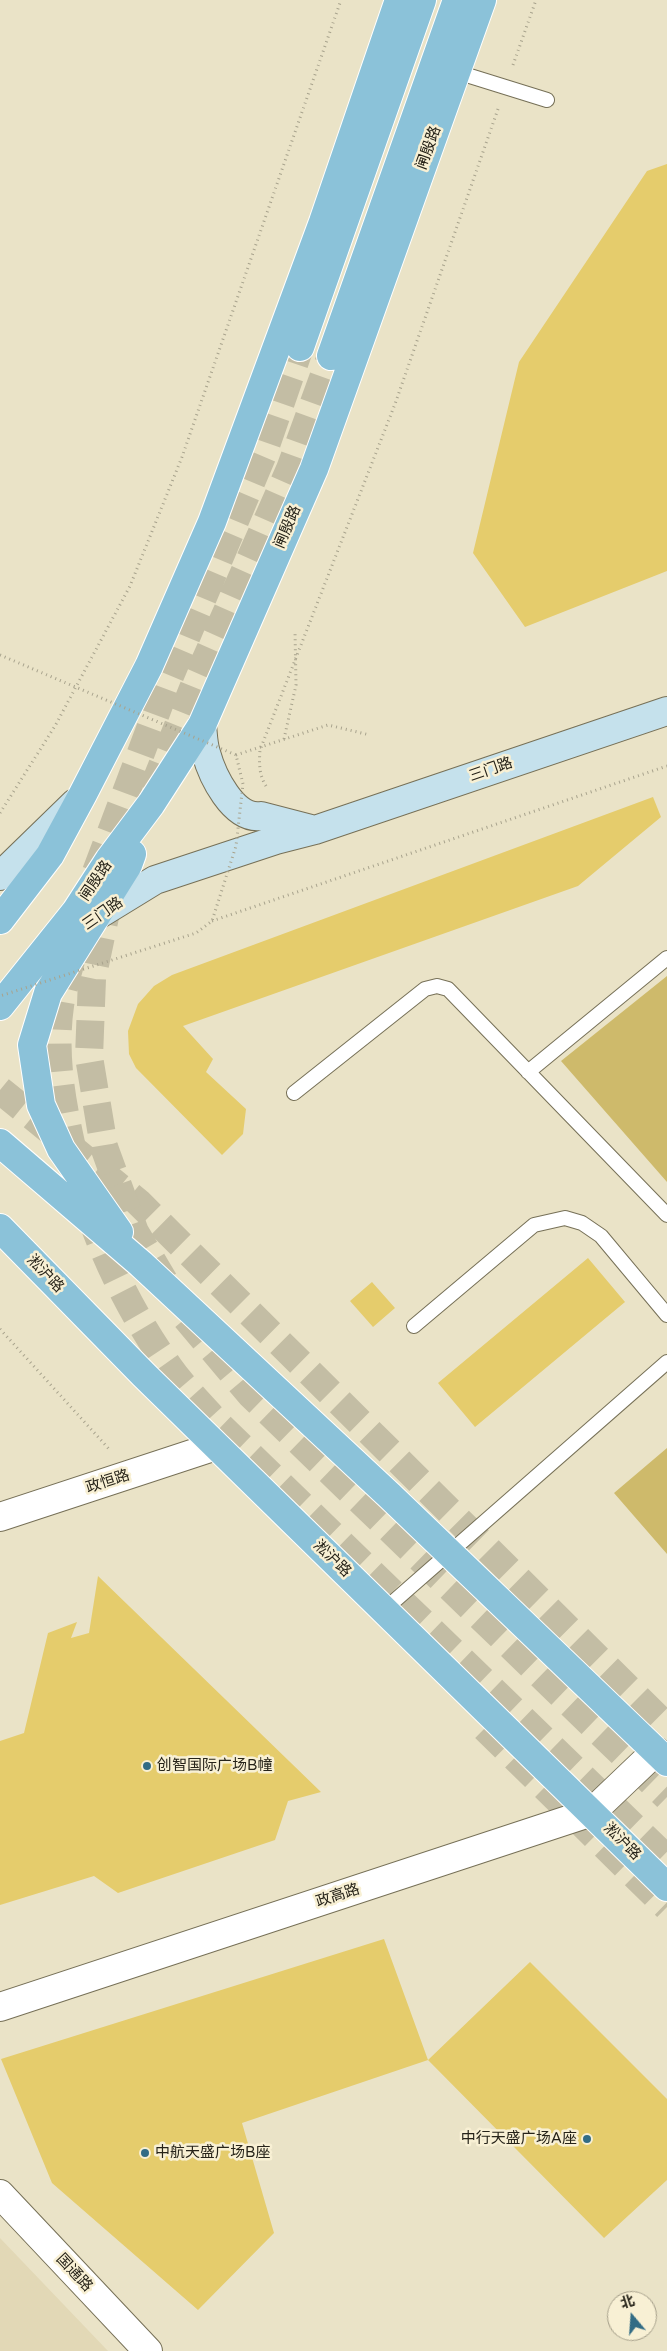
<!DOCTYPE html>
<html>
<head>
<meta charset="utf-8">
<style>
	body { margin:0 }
	#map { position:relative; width:667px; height:2351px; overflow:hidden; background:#eae3c7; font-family:"Varela Round","Noto Sans SC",sans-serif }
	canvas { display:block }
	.north { position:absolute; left:607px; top:2291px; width:50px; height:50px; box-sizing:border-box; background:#f8f0d4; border:1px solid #a49e89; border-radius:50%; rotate:342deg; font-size:14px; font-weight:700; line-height:20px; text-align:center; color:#262319 }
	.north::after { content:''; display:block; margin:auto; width:18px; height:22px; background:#326c85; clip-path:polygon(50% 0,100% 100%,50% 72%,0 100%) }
</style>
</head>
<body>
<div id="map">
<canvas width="667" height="2351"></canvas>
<div class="north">北</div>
</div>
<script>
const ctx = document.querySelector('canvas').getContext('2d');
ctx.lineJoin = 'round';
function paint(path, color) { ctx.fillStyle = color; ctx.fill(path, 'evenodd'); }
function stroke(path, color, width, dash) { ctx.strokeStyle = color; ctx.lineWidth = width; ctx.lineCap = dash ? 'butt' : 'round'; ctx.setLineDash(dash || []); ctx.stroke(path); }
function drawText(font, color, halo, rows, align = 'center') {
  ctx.font = font + ' "Varela Round","Noto Sans SC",sans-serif'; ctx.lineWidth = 5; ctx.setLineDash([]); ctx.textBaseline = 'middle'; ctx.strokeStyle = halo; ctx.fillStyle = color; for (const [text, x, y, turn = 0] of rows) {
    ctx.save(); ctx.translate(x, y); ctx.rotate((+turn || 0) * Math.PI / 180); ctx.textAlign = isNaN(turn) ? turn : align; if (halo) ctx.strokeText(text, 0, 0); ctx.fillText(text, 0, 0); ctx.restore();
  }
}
paint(new Path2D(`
	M 0,2238 L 108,2351 L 0,2351 Z`), '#e2d8b6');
paint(new Path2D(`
	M 667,976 L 667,1182 L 561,1061 Z
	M 667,1448 L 667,1554 L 614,1493 Z`), '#ceba6b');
paint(new Path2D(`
	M 667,164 L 667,571 L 525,627 L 473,553 L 519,362 L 647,171 Z
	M 653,797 L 661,817 L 578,886 L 183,1026 L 213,1059 L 206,1072 L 246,1109 L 243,1134 L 222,1155 L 136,1068 L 129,1054 L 128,1031 L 138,1004 L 154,986 L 172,975 Z
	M 588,1258 L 625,1302 L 475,1427 L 438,1383 Z
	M 372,1282 L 395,1308 L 373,1327 L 350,1301 Z
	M 98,1576 L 321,1792 L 288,1801 L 275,1840 L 118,1893 L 94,1876 L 0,1905 L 0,1741 L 24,1733 L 48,1633 L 77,1622 L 71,1638 L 89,1633 Z
	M 384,1939 L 428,2060 L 242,2123 L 274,2233 L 198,2310 L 52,2183 L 1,2059 Z
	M 530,1962 L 667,2099 L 667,2180 L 604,2238 L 428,2060 Z`), '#e5cc6c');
stroke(new Path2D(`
	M 0,1090 L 138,1202 L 667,1727
	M 485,1728 L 667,1907`), '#c3bda4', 28, [28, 14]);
stroke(new Path2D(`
	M 152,791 L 194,686 L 290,469 L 331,356
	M 96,872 L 170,676 L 263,454 L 300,347
	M 112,897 L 105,917 L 92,979 L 89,1057 L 104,1147 L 135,1232 L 164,1281
	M 71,961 C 67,976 62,991 60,1006 C 52,1062 65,1117 77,1170
	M 90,1214 C 109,1268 135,1319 169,1367 C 183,1387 202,1406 219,1425 L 667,1859
	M 186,1318 L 251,1395 L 667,1797`), '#c3bda4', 28, [28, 14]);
const lane = new Path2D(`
	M 457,72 L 547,100
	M 528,1072 L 667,958
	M 294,1093 L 425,989 L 437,986 L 448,989 L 667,1215
	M 414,1326 L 534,1225 L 565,1218 L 582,1223 L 601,1236 L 667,1315
	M 384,1610 L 667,1362`);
const street = new Path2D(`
	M 0,1517 L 216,1446
	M 0,2007 L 592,1812 L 656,1751
	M 0,2194 L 148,2351`);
const secondary = new Path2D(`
	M 202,725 C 203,734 203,744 206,753 C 212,775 233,820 261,816 L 311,829
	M 0,876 L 75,803
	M 93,918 L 155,880 L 276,840 L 315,830 L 667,711`);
const primary = new Path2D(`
	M 300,347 L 422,0
	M 331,356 L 457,0
	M 0,920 L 50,855 L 83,794 L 149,666 L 212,522 L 323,222 L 399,0
	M 0,1006 L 76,911 L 109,860 L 151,804 L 202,725 L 314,469 L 482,0
	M 0,1143 L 141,1264 L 390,1496 L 667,1762
	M 0,1228 L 144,1375 L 667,1887
	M 119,1232 L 61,1149 L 41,1105 L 32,1045 L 48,993 L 128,865 L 132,854`);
stroke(lane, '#767057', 16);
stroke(street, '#767057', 30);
stroke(secondary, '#767057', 30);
stroke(primary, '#fff', 30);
stroke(new Path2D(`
	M 513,65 L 536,0
	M 266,786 C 259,775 259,763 260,750 L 395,404 L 498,109
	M 0,813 L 55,726 L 130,586 L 182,457 L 341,0
	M 212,921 L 667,766
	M 0,1329 L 109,1449`), '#a8a38d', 3, [1, 4]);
stroke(lane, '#fff', 14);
stroke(street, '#fff', 28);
stroke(secondary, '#c5e1ec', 28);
stroke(primary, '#8bc2d9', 28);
stroke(new Path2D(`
	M 0,655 L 236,755 L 243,784 L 236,846 L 212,921 L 196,933 L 0,996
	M 284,739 L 296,685 L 295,631
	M 236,755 L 328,725 L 370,735`), '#a8a38d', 3, [1, 4]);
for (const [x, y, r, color] of [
	[147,1766,5,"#326c85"],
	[587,2139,5,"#326c85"],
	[145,2153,5,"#326c85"]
]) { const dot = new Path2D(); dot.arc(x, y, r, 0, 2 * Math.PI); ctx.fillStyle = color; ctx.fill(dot); stroke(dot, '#f8f0d4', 2); }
drawText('15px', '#262319', '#f8f0d4', [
	["闸殷路",429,148,-70],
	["闸殷路",288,527,-67],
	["三门路",491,770,-19],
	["闸殷路",96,881,-56],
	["三门路",103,914,-35],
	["淞沪路",45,1274,46],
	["政恒路",108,1482,-18],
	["淞沪路",332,1559,44],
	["淞沪路",622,1842,45],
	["政高路",338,1896,-18],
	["国通路",74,2273,47]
]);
drawText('15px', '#262319', '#f8f0d4', [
	["创智国际广场B幢",157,1766],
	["中行天盛广场A座",577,2139,"right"],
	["中航天盛广场B座",155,2153]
], 'left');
</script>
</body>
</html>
